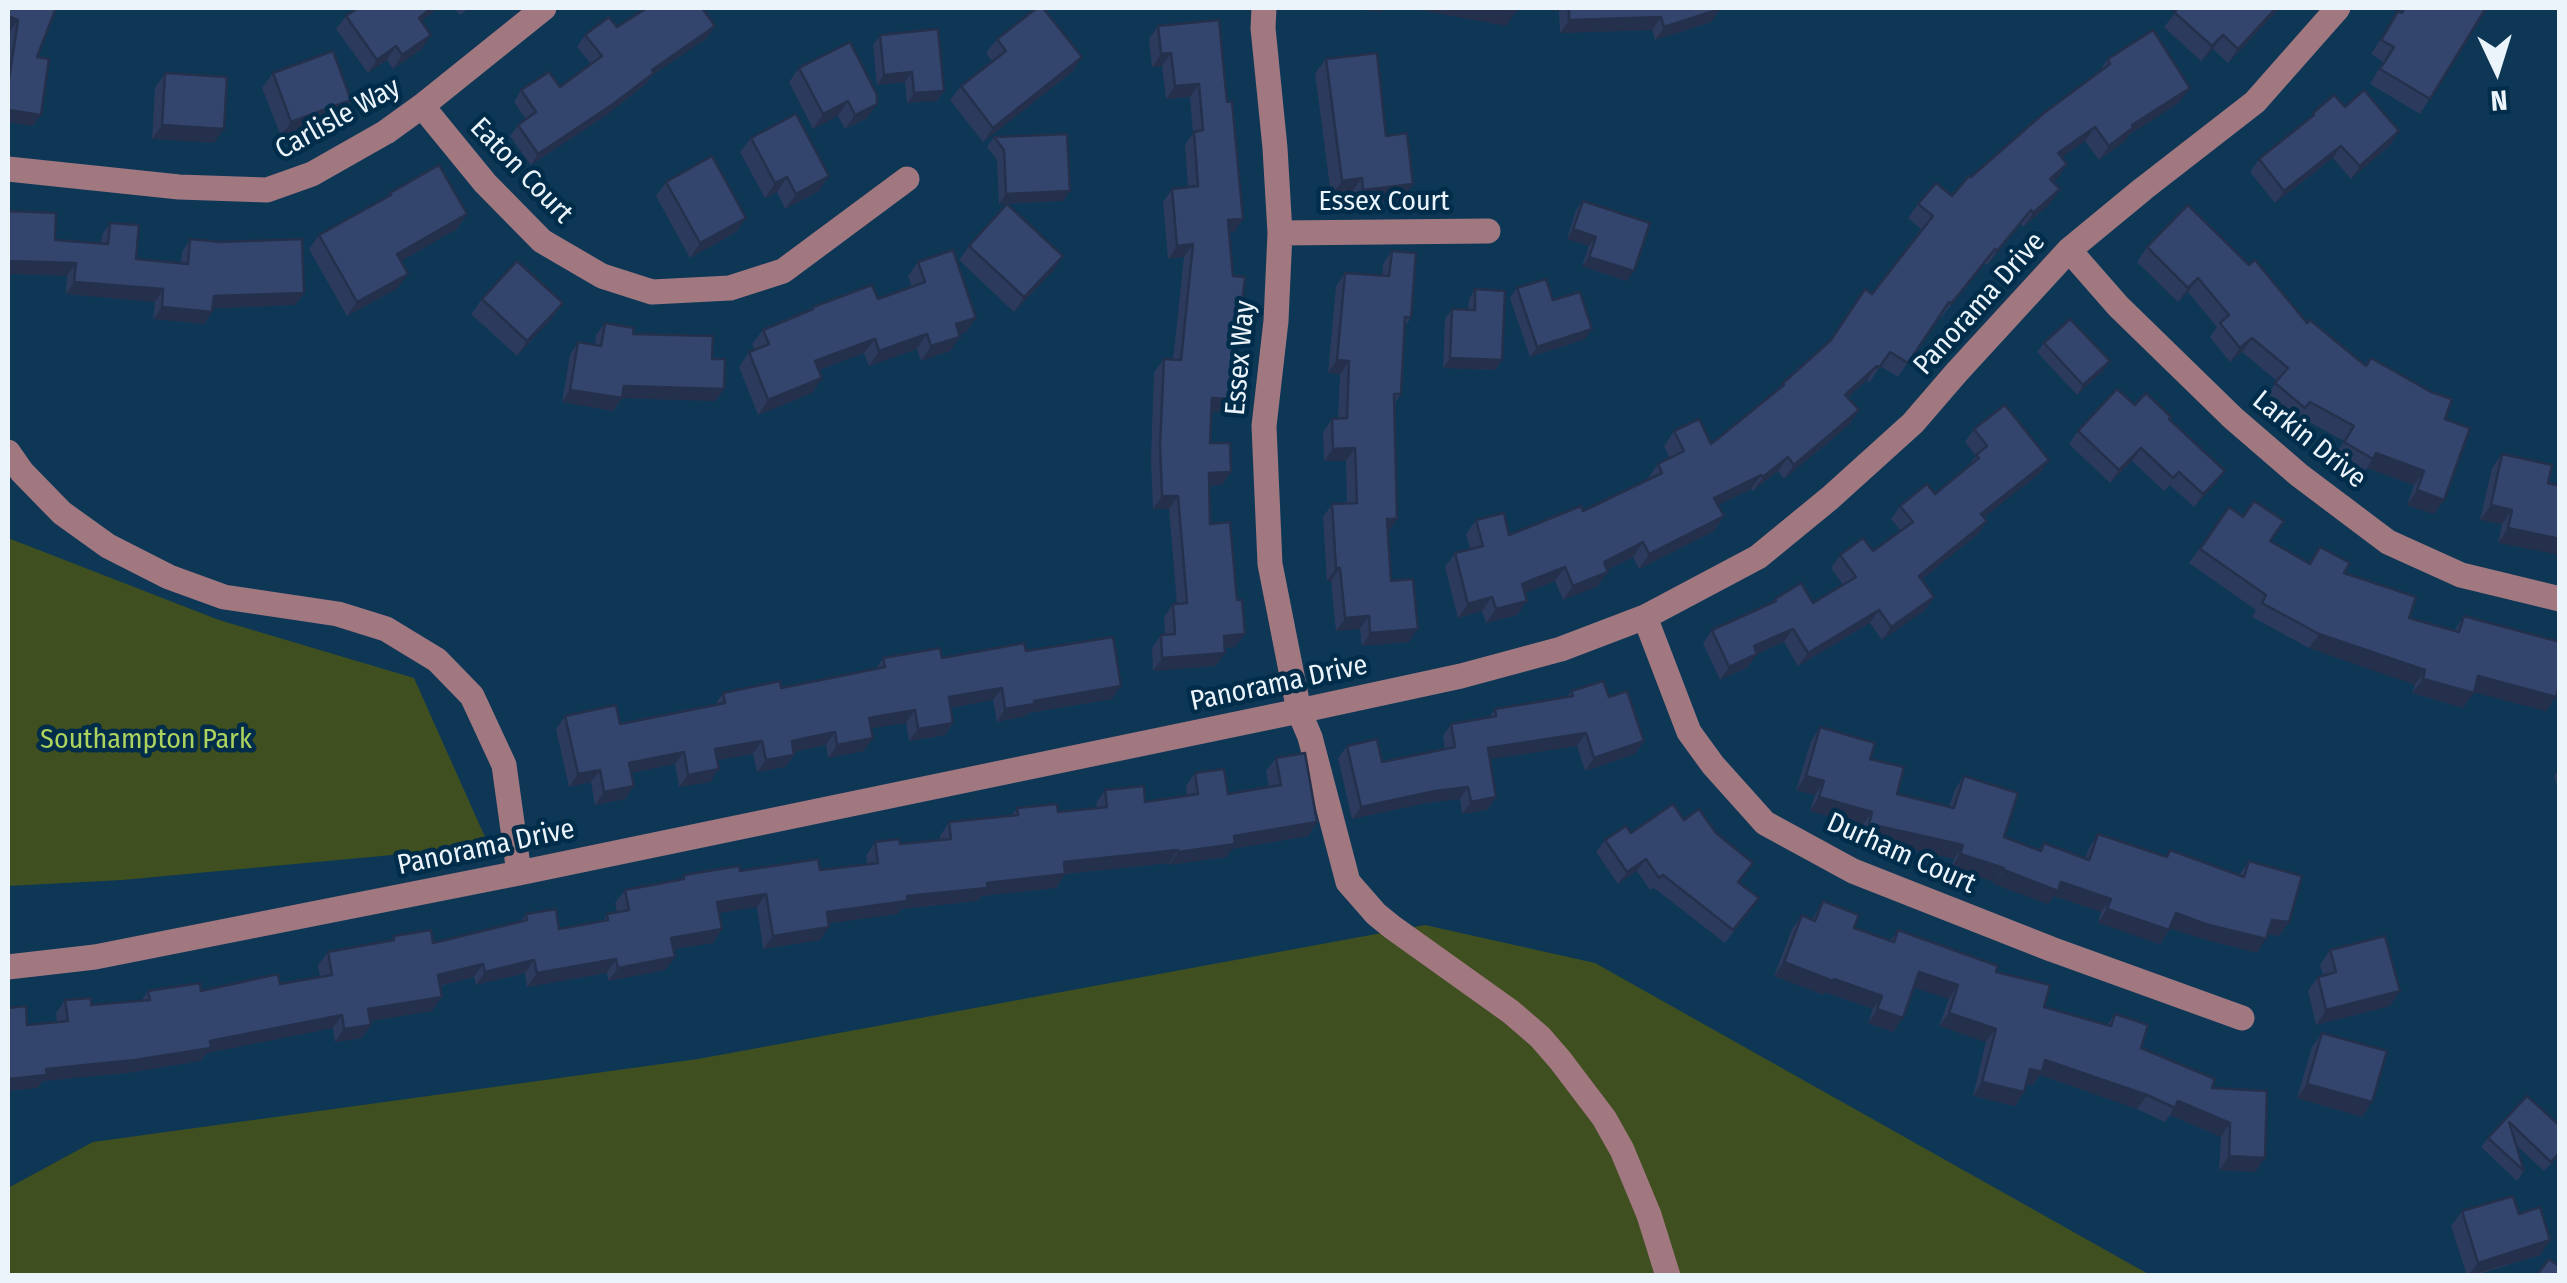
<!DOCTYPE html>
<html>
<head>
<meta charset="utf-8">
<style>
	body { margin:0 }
	#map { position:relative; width:2567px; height:1283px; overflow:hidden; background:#0d3755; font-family:"Fira Sans Condensed",sans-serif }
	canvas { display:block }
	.frame { position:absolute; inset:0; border:10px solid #ebf4fb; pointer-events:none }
	.north { position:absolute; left:2447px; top:20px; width:100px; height:100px; -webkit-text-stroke:8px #012d4a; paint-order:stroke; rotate:176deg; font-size:28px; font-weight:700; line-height:40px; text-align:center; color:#ebf4fb }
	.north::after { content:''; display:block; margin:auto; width:35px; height:45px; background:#ebf4fb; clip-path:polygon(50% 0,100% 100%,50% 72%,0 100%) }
</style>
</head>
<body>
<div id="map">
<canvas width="2567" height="1283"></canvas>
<div class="frame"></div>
<div class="north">N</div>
</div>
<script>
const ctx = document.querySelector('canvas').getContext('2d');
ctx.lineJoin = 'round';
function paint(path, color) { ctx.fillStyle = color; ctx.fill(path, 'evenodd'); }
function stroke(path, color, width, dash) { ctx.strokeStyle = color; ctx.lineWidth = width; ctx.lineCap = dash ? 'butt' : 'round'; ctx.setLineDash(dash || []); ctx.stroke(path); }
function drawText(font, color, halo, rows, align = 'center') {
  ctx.font = font + ' "Fira Sans Condensed",sans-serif'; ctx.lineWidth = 9; ctx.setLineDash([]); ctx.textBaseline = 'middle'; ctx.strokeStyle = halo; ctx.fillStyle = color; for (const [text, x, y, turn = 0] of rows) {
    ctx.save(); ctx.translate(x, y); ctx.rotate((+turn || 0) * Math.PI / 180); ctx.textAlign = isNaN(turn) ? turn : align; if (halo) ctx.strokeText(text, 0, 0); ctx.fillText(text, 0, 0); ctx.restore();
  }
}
paint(new Path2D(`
	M 8,538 L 219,620 L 414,678 L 489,846 L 122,880 L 8,886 Z
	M 1425,925 L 1595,963 L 2150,1275 L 8,1276 L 8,1188 L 93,1142 L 698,1059 Z`), '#404f20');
stroke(new Path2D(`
	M 1264,8 L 1263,28 L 1275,148 L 1280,233 L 1276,321 L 1264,426 L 1270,564 L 1299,711 L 1310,737 L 1348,882 L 1376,914 L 1392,927 L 1511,1012 L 1540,1037 L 1560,1060 L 1604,1118 L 1622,1150 L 1649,1215 L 1668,1276
	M 422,106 L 485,183 L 542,241 L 602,276 L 652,292 L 730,288 L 783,271 L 907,179
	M 8,169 L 179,187 L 267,190 L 312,174 L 386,132 L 422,106 L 544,8
	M 1280,233 L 1488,231
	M 2069,250 L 2118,306 L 2233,418 L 2299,475 L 2388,542 L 2461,575 L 2560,599
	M 8,452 L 22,472 L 62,513 L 108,546 L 169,577 L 224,597 L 338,614 L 386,629 L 437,660 L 472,696 L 504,765 L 519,873
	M 1645,617 L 1689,732 L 1713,765 L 1765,823 L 1853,871 L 2051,949 L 2242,1018
	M 8,967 L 95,957 L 519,873 L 1299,711 L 1461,676 L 1561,649 L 1645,617 L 1758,557 L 1830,498 L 1913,423 L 1957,372 L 2069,250 L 2143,189 L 2255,102 L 2338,8`), '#a17780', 25);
paint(new Path2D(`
	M 8,8 L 56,8 L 37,57 L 33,126 L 8,122 L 8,48 L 10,31 L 8,30 Z
	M 358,8 L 438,8 L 421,21 L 422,49 L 393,69 L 387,60 L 368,73 L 336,29 L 346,16 Z
	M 454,8 L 469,8 L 460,15 Z
	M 639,8 L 702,8 L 707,38 L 651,76 L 646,84 L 605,116 L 531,165 L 510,136 L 518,125 L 526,119 L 514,102 L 521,90 L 560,87 L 591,64 L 577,47 L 585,35 L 617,27 L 641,11 Z
	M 1538,8 L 1720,8 L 1720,9 L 1711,22 L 1655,40 L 1652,30 L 1560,33 L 1559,11 Z
	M 2179,8 L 2280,8 L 2228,63 L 2213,49 L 2201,61 L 2164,27 Z
	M 2403,8 L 2486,8 L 2420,114 L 2370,84 L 2383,62 L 2371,54 L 2398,11 L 2400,13 Z
	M 1158,26 L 1227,102 L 1243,219 L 1234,232 L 1229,232 L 1235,343 L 1224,412 L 1211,411 L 1210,443 L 1231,472 L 1222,485 L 1209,486 L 1210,524 L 1237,600 L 1245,634 L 1235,647 L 1225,648 L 1216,666 L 1153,671 L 1152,648 L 1161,635 L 1165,635 L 1164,617 L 1173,604 L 1177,604 L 1169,509 L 1153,509 L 1151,458 L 1154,372 L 1164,359 L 1173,360 L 1184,257 L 1168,259 L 1163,202 L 1172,189 L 1188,187 L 1185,145 L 1193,133 L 1190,97 L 1166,99 L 1162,66 L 1152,67 L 1149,39 Z
	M 880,35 L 944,91 L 937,101 L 907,103 L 905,82 L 877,85 L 873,45 Z
	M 997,39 L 1072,72 L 983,142 L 950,100 L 961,86 L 992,61 L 986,53 Z
	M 850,42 L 867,118 L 845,129 L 838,116 L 813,129 L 789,82 L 799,68 Z
	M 1326,59 L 1386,136 L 1403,199 L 1353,204 L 1352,192 L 1331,195 L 1315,73 Z
	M 2108,59 L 2180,102 L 2129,135 L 2124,142 L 2099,160 L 2085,141 L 2062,157 L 2058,178 L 2053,182 L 2050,204 L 2023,227 L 2021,224 L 1987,265 L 1985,263 L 1941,318 L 1939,316 L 1898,377 L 1880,366 L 1870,382 L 1867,380 L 1847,398 L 1859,410 L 1849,425 L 1784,479 L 1778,471 L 1753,491 L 1751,489 L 1718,505 L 1724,516 L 1714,531 L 1639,569 L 1633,557 L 1607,570 L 1598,586 L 1563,600 L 1555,581 L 1525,593 L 1527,601 L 1517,615 L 1486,623 L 1482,611 L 1458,618 L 1445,567 L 1455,553 L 1470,549 L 1466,534 L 1476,520 L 1509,535 L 1583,511 L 1648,479 L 1648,478 L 1658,464 L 1670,458 L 1664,446 L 1674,431 L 1711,444 L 1778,389 L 1782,384 L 1830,341 L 1872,294 L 1922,230 L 1908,218 L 1918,204 L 1952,196 L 1971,177 L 2098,73 Z
	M 165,73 L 214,143 L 152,139 L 155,88 Z
	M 273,73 L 351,100 L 341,114 L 281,136 L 262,88 Z
	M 2313,113 L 2399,131 L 2391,144 L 2351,179 L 2333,158 L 2275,203 L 2250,172 L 2259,159 L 2309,119 Z
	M 994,137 L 1063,201 L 999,204 L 997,160 L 987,147 Z
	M 751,138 L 819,191 L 785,209 L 777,192 L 765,198 L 740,152 Z
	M 666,182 L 736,232 L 690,258 L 656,196 Z
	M 390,193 L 467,214 L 457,229 L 401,261 L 398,288 L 347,316 L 309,249 L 319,235 L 387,198 Z
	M 1583,201 L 1627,281 L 1582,266 L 1589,246 L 1567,239 L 1576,210 Z
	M 110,223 L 136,259 L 181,263 L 182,252 L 190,239 L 304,293 L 295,305 L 213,308 L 212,312 L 204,324 L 153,319 L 155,302 L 66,294 L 67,276 L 55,240 L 101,243 L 102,235 Z
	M 969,246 L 1053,271 L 1014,312 L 959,260 Z
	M 2147,247 L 2307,323 L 2366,365 L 2371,358 L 2445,419 L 2444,500 L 2434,514 L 2407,505 L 2414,485 L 2367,468 L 2363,474 L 2334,457 L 2344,441 L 2300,417 L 2295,422 L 2265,398 L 2277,381 L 2242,352 L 2230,362 L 2210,337 L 2217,327 L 2188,292 L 2178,302 L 2137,262 Z
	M 1392,251 L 1411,318 L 1404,327 L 1401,394 L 1394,404 L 1388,532 L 1391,581 L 1409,642 L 1362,646 L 1360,629 L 1336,631 L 1331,581 L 1327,581 L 1323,517 L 1332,504 L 1347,503 L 1346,461 L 1324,461 L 1323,432 L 1332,419 L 1338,419 L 1340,374 L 1328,373 L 1336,286 L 1345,273 L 1382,276 L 1383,264 Z
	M 918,262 L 976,318 L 966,332 L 959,334 L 960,337 L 950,351 L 921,361 L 917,349 L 869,366 L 864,353 L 819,370 L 822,378 L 812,393 L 758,415 L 739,367 L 749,352 L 755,350 L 752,344 L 763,330 L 811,310 L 813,307 L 878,299 L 912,287 L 908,276 Z
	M 1517,288 L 1553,300 L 1592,329 L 1585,339 L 1530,357 L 1510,298 Z
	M 1475,289 L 1495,370 L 1443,368 L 1445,319 L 1452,309 L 1468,310 L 1469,299 Z
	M 482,299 L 563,303 L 553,317 L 517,356 L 471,314 Z
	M 605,323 L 712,359 L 724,389 L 715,401 L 622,398 L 613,411 L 562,402 L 570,355 L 578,342 L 595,345 L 596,335 Z
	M 2044,343 L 2103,371 L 2077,395 L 2037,352 Z
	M 2135,405 L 2169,419 L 2216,483 L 2194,507 L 2170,485 L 2164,491 L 2132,461 L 2110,483 L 2069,444 L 2078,431 Z
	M 1974,429 L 2049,460 L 2040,473 L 1984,517 L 1987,521 L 1978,534 L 1921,580 L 1934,597 L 1925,610 L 1882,640 L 1870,623 L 1798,666 L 1784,642 L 1757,654 L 1748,667 L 1720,680 L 1703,643 L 1712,630 L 1772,603 L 1775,599 L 1813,603 L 1843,585 L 1831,568 L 1840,555 L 1873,551 L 1901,531 L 1891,519 L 1900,506 L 1935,494 L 1967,468 L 1976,456 L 1965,442 Z
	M 2502,454 L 2548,483 L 2498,543 L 2502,524 L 2480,520 L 2492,468 Z
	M 2229,507 L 2270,542 L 2308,563 L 2320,547 L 2344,573 L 2409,618 L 2454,631 L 2464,616 L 2556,697 L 2546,711 L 2474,692 L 2463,708 L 2412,693 L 2415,685 L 2309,648 L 2252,617 L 2256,610 L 2189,563 Z
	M 1026,651 L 1112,699 L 1028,713 L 1026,716 L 997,722 L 993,700 L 951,708 L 953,723 L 945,735 L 909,741 L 906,723 L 871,728 L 864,751 L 828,758 L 826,745 L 794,752 L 794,755 L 785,767 L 757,772 L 753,754 L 717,760 L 719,769 L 710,782 L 679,787 L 675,764 L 631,773 L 625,799 L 595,805 L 591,782 L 569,787 L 556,729 L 565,716 L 620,724 L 715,705 L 723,693 L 781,688 L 876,669 L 883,658 L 942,658 Z
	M 1571,691 L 1609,697 L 1644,741 L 1635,754 L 1585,771 L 1577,746 L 1489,759 L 1496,797 L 1487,810 L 1462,814 L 1460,799 L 1426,803 L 1352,819 L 1338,758 L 1347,746 L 1382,762 L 1445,749 L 1443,736 L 1451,724 L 1489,717 L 1495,709 L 1567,697 Z
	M 1820,727 L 1870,759 L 1897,794 L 1949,807 L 1955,789 L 1964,776 L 2004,837 L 2039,850 L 2044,843 L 2085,859 L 2089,848 L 2098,834 L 2165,857 L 2170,850 L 2239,875 L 2249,861 L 2289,922 L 2279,936 L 2268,934 L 2257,953 L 2196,937 L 2170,928 L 2160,944 L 2098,923 L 2101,912 L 2054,896 L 2048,904 L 1994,884 L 1995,882 L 1951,868 L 1954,859 L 1860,837 L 1862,826 L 1810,811 L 1815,795 L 1796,790 L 1811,741 Z
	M 1276,758 L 1317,822 L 1308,836 L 1232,849 L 1226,857 L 1169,865 L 1169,863 L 1065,874 L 1056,888 L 981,896 L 978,901 L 901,909 L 898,914 L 828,923 L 820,940 L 763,949 L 757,907 L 719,913 L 722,929 L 713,943 L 673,949 L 675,957 L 665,970 L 608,981 L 607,973 L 527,987 L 525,973 L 476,985 L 474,977 L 440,986 L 442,997 L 432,1011 L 370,1021 L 371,1025 L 362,1038 L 335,1042 L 333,1028 L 207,1053 L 201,1061 L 126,1073 L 43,1081 L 37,1088 L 8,1091 L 8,1008 L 27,1025 L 57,1022 L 56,1013 L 65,1000 L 91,1005 L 141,1001 L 148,991 L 201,991 L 280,984 L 320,977 L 318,965 L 328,952 L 391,941 L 394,936 L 433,943 L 521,921 L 526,914 L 559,929 L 603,921 L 607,914 L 617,912 L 615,903 L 625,890 L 680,880 L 684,875 L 740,871 L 820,870 L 867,864 L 866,856 L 875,842 L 900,844 L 940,840 L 940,836 L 949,822 L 1012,815 L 1017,808 L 1058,812 L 1097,808 L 1096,803 L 1105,790 L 1145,802 L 1187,796 L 1186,786 L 1195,773 L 1228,794 L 1269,787 L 1266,771 Z
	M 2560,768 L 2560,794 L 2554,776 Z
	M 1684,820 L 1739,882 L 1750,911 L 1725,943 L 1654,888 L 1650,890 L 1637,871 L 1618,884 L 1596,852 L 1605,840 Z
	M 1823,901 L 1854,928 L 1890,941 L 1898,930 L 1996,972 L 2044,1007 L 2107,1025 L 2115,1014 L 2141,1048 L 2212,1088 L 2265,1158 L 2255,1172 L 2219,1170 L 2221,1137 L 2170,1115 L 2165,1122 L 2137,1109 L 2040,1075 L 2033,1085 L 2026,1084 L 2015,1106 L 1973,1096 L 1986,1042 L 1939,1026 L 1949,999 L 1913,987 L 1903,1018 L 1893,1032 L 1868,1023 L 1873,1009 L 1825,992 L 1824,995 L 1774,976 L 1792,929 L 1802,915 L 1812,920 Z
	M 2330,950 L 2390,1006 L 2316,1025 L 2308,991 L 2318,977 L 2323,975 L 2320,965 Z
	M 2322,1033 L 2362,1117 L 2297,1098 L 2312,1047 Z
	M 2527,1096 L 2560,1154 L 2544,1171 L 2516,1145 L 2524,1171 L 2517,1181 L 2481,1147 L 2488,1138 Z
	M 2462,1211 L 2519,1214 L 2550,1240 L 2540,1255 L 2473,1276 L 2467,1276 L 2451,1226 Z`), '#2c3b5d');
paint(new Path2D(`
	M 431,8 L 438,8 L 409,31 L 419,18 Z
	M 1347,8 L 1384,8 L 1381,12 Z
	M 1409,8 L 1491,8 L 1516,12 L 1506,26 Z
	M 1538,8 L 1561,8 L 1559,11 Z
	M 2276,8 L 2280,8 L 2228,63 L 2238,49 Z
	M 1720,9 L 1711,22 L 1655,40 L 1664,27 Z
	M 8,16 L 18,20 L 10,31 L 8,30 Z
	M 1661,17 L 1652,30 L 1560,33 L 1569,20 Z
	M 715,26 L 707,38 L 651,76 L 646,84 L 605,116 L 531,165 L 538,154 L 652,70 Z
	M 431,35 L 422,49 L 393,69 L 402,55 Z
	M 2223,35 L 2213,49 L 2201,61 L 2212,46 Z
	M 396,46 L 387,60 L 368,73 L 377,60 Z
	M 1171,53 L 1162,66 L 1152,67 L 1161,54 Z
	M 1082,57 L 1072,72 L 983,142 L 993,128 Z
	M 912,72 L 905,82 L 877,85 L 884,75 Z
	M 1199,84 L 1190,97 L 1166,99 L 1175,86 Z
	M 2190,88 L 2180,102 L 2129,135 L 2124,142 L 2099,160 L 2109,146 L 2132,125 Z
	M 944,91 L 937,101 L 907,103 L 914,93 Z
	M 351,100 L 341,114 L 281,136 L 291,122 Z
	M 848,101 L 838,116 L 813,129 L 823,114 Z
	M 877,104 L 867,118 L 845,129 L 855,115 Z
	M 8,110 L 41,115 L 33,126 L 8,122 Z
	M 162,125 L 224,129 L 214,143 L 152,139 Z
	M 2095,127 L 2085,141 L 2048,167 L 2058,153 Z
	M 2399,131 L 2391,144 L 2351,179 L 2360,166 Z
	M 2341,146 L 2333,158 L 2275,203 L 2284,191 Z
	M 2067,164 L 2058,178 L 2040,193 L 2050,179 Z
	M 829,176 L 819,191 L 785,209 L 796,194 Z
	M 787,177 L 777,192 L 765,198 L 775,183 Z
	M 1362,178 L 1352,192 L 1331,195 L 1342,181 Z
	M 1413,184 L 1403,199 L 1353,204 L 1363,190 Z
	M 2060,189 L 2050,204 L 2023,227 L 2033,213 Z
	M 1070,191 L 1063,201 L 999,204 L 1006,194 Z
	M 2031,210 L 2021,224 L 1987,265 L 1997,251 Z
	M 467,214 L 457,229 L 387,269 L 397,254 Z
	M 746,218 L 736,232 L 690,258 L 700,243 Z
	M 1243,219 L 1234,232 L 1219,233 L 1228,220 Z
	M 1573,229 L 1596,237 L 1589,246 L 1567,239 Z
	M 1193,244 L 1184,257 L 1168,259 L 1177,246 Z
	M 1063,256 L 1053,271 L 1014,312 L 1024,297 Z
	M 1589,257 L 1634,271 L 1627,281 L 1582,266 Z
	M 8,261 L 76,263 L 67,276 L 8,274 Z
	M 408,274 L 398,288 L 347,316 L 357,302 Z
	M 2198,278 L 2188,292 L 2178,302 L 2188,288 Z
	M 74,282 L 163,289 L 155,302 L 66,294 Z
	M 304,293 L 295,305 L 205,309 L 214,296 Z
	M 563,303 L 553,317 L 517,356 L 527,341 Z
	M 162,307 L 212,312 L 204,324 L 153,319 Z
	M 976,318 L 966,332 L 946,339 L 956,324 Z
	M 1592,329 L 1585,339 L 1530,357 L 1537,347 Z
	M 927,334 L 917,349 L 869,366 L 879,351 Z
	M 960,337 L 950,351 L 921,361 L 931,346 Z
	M 2252,338 L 2242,352 L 2230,362 L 2240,348 Z
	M 875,339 L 864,353 L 805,375 L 815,361 Z
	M 1450,358 L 1502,360 L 1495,370 L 1443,368 Z
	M 1337,360 L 1349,361 L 1340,374 L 1328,373 Z
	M 2110,361 L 2103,371 L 2077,395 L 2083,385 Z
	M 1877,366 L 1867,380 L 1835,409 L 1845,395 Z
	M 822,378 L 812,393 L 758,415 L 768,400 Z
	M 624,386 L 724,389 L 715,401 L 620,398 L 622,398 L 613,411 L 562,402 L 570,390 Z
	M 1212,398 L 1233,399 L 1224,412 L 1203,411 Z
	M 1859,410 L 1849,425 L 1784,479 L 1794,465 Z
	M 1355,448 L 1346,461 L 1324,461 L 1333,449 Z
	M 2141,448 L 2132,461 L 2110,483 L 2119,470 Z
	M 2376,453 L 2424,471 L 2414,485 L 2367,468 Z
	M 1788,457 L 1778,471 L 1753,491 L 1763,477 Z
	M 2049,460 L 2040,473 L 1972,527 L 1981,514 Z
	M 2225,471 L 2216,483 L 2194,507 L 2203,494 Z
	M 1231,472 L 1222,485 L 1200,486 L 1209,473 Z
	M 1761,475 L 1751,489 L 1704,512 L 1714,498 Z
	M 2417,490 L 2444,500 L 2434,514 L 2407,505 Z
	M 1162,496 L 1178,496 L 1169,509 L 1153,509 Z
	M 2491,505 L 2512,510 L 2502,524 L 2480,520 Z
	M 1724,516 L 1714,531 L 1639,569 L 1649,554 Z
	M 1387,519 L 1397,519 L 1389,532 Z
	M 1987,521 L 1978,534 L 1910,589 L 1919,576 Z
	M 2508,528 L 2560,539 L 2560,555 L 2498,543 Z
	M 1643,542 L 1633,557 L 1594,576 L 1604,562 Z
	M 1565,567 L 1555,581 L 1513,598 L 1522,584 Z
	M 1336,568 L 1340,568 L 1331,581 L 1327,581 Z
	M 1608,572 L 1598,586 L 1563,600 L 1573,586 Z
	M 1492,597 L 1482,611 L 1458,618 L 1468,604 Z
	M 1934,597 L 1925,610 L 1882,640 L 1891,627 Z
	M 1527,601 L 1517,615 L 1486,623 L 1496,609 Z
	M 1879,610 L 1870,623 L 1798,666 L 1808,653 Z
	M 1369,616 L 1360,629 L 1336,631 L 1345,618 Z
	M 1418,629 L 1409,642 L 1362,646 L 1370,633 Z
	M 1793,629 L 1784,642 L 1745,659 L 1754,646 Z
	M 1245,634 L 1235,647 L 1215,648 L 1224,636 Z
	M 2319,634 L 2425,670 L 2415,685 L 2309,648 Z
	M 1225,653 L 1216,666 L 1153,671 L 1162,658 Z
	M 1757,654 L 1748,667 L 1720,680 L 1729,667 Z
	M 2478,676 L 2556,697 L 2546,711 L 2468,691 Z
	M 2423,679 L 2474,693 L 2463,708 L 2412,693 Z
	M 1121,686 L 1112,699 L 1028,713 L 1026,716 L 997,722 L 1005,709 L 1034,701 Z
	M 1002,688 L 993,700 L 940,710 L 949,697 Z
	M 915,710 L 906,723 L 860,730 L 869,718 Z
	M 953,723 L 945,735 L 909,741 L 918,729 Z
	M 835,732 L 826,745 L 783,754 L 792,741 Z
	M 1586,733 L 1577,746 L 1479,761 L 1488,748 Z
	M 873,738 L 864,751 L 828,758 L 837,745 Z
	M 762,741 L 753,754 L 706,762 L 715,749 Z
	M 1644,741 L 1635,754 L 1585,771 L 1594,758 Z
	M 684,752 L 675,764 L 620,775 L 629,763 Z
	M 794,755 L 785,767 L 757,772 L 766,760 Z
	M 719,769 L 710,782 L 679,787 L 688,775 Z
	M 600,770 L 591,782 L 569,787 L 578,774 Z
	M 1806,776 L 1824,781 L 1815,795 L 1796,790 Z
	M 634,786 L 625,799 L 595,805 L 604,792 Z
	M 1468,787 L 1460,799 L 1426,803 L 1352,819 L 1361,807 L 1435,791 Z
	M 1496,797 L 1487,810 L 1462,814 L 1471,802 Z
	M 1819,797 L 1872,812 L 1862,826 L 1810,811 Z
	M 1317,822 L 1308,836 L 1232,849 L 1226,857 L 1169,865 L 1178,852 L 1234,836 Z
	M 1869,824 L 1963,845 L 1954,859 L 1860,837 Z
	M 1178,850 L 1169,863 L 1054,875 L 1064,862 Z
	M 1960,854 L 2004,868 L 1995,882 L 1951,868 Z
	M 1646,859 L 1637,871 L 1618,884 L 1627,872 Z
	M 2004,870 L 2061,882 L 2111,899 L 2101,912 L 2054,896 L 2048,904 L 1994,884 Z
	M 1065,874 L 1056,888 L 981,896 L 978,901 L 901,909 L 898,914 L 817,925 L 827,912 L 987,883 Z
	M 766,894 L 757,907 L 708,915 L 717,902 Z
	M 2107,909 L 2169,930 L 2160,944 L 2098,923 Z
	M 2176,913 L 2266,939 L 2257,953 L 2196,937 L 2166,927 Z
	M 2272,920 L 2289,922 L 2279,936 L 2262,933 Z
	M 829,927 L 820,940 L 763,949 L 773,936 Z
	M 722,929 L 713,943 L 661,951 L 671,938 Z
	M 675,957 L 665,970 L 608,981 L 618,968 Z
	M 616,959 L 607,973 L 527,987 L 537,973 Z
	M 534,960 L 525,973 L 476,985 L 485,972 Z
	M 1784,962 L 1834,979 L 1882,996 L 1873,1009 L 1825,992 L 1824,995 L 1774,976 Z
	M 483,964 L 474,977 L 429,988 L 438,975 Z
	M 1919,972 L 1958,985 L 1949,999 L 1909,986 Z
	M 2400,991 L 2390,1006 L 2316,1025 L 2326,1010 Z
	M 442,997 L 432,1011 L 359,1023 L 368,1009 Z
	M 1877,1009 L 1903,1018 L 1893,1032 L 1868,1023 Z
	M 1949,1013 L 1996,1029 L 1986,1042 L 1939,1026 Z
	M 342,1015 L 333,1028 L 207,1053 L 201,1061 L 126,1073 L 43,1081 L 37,1088 L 8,1091 L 8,1079 L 46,1069 L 210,1041 Z
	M 371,1025 L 362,1038 L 335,1042 L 344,1029 Z
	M 2045,1060 L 2147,1095 L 2137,1109 L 2040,1075 L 2033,1085 L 2020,1082 L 2030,1069 Z
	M 1982,1082 L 2024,1092 L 2015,1106 L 1973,1096 Z
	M 2307,1084 L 2372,1102 L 2362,1117 L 2297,1098 Z
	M 2178,1101 L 2230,1123 L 2221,1137 L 2170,1115 Z
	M 2229,1156 L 2265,1158 L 2255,1172 L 2219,1170 Z
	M 2550,1240 L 2540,1255 L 2468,1276 L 2478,1263 Z`), '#24304c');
const building = new Path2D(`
	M 8,8 L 56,8 L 37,57 L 49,59 L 41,115 L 8,110 L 8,79 L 9,79 L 18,20 L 8,16 Z
	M 358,8 L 431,8 L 419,18 L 431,35 L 402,55 L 396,46 L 377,60 L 346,16 Z
	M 647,8 L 702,8 L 715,26 L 652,70 L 654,73 L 613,104 L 538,154 L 518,125 L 536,112 L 521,90 L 549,72 L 560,87 L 602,56 L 585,35 L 609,17 L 617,27 Z
	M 1037,8 L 1043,8 L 1082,57 L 993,128 L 961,86 L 1006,51 L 997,39 Z
	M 1491,8 L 1516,8 L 1516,12 Z
	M 1569,8 L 1720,8 L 1720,9 L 1664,27 L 1661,17 L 1569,20 Z
	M 2179,8 L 2276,8 L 2238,49 L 2223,35 L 2212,46 L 2174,12 Z
	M 2405,8 L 2486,8 L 2430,99 L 2380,69 L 2394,47 L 2381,40 L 2398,11 L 2402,13 Z
	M 1219,20 L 1227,102 L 1232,101 L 1243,219 L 1228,220 L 1233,276 L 1245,277 L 1238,339 L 1235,339 L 1233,399 L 1212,398 L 1210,443 L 1230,443 L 1231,472 L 1209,473 L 1210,524 L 1230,522 L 1237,600 L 1242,600 L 1245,634 L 1224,636 L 1225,653 L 1162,658 L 1161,635 L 1175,634 L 1173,604 L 1187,603 L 1178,496 L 1162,496 L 1160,445 L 1164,359 L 1181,360 L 1193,244 L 1177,246 L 1172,189 L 1198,186 L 1194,132 L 1203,130 L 1199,84 L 1175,86 L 1171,53 L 1161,54 L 1158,26 Z
	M 938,29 L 944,91 L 914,93 L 912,72 L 884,75 L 880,35 Z
	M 2153,30 L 2190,88 L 2132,125 L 2134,127 L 2109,146 L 2095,127 L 2058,153 L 2067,164 L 2050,179 L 2060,189 L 2033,213 L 2031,210 L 1997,251 L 1995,249 L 1951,304 L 1949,302 L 1908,363 L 1890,352 L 1879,368 L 1877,366 L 1845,395 L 1859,410 L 1794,465 L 1788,457 L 1763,477 L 1761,475 L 1714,498 L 1724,516 L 1649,554 L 1643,542 L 1604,562 L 1608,572 L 1573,586 L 1565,567 L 1522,584 L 1527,601 L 1496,609 L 1492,597 L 1468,604 L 1455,553 L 1483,546 L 1476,520 L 1504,513 L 1509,535 L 1581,506 L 1583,511 L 1662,473 L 1658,464 L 1684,451 L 1674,431 L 1699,419 L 1711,444 L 1784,385 L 1782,384 L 1831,340 L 1865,289 L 1872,294 L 1933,216 L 1918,204 L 1936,183 L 1952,196 L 1969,176 L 1971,177 L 2044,113 L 2110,64 L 2108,59 Z
	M 850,42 L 877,95 L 877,104 L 855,115 L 848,101 L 823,114 L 799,68 Z
	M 333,51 L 351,100 L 291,122 L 273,73 Z
	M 1377,53 L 1386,136 L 1407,133 L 1413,184 L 1363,190 L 1362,178 L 1342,181 L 1326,59 Z
	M 165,73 L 227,77 L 224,129 L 162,125 Z
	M 2364,90 L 2399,131 L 2360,166 L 2341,146 L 2284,191 L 2259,159 L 2314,115 L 2313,113 L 2334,95 L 2345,107 Z
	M 796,114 L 829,176 L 796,194 L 787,177 L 775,183 L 751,138 Z
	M 1067,134 L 1070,191 L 1006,194 L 1004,150 L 994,137 Z
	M 712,156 L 746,218 L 700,243 L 666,182 Z
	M 439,165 L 467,214 L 397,254 L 408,274 L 357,302 L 319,235 L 391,195 L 390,193 Z
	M 1583,201 L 1650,223 L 1634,271 L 1589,257 L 1596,237 L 1573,229 Z
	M 1007,204 L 1063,256 L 1024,297 L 969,246 Z
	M 2188,205 L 2249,265 L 2255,260 L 2307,323 L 2310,320 L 2366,366 L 2371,358 L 2431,392 L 2452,399 L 2445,419 L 2470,428 L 2444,500 L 2417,490 L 2424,471 L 2376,453 L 2373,459 L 2344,442 L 2354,426 L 2310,402 L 2305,408 L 2275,383 L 2288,368 L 2252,338 L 2240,348 L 2220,323 L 2229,315 L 2198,278 L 2188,288 L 2147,247 Z
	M 8,211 L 56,213 L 55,240 L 108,244 L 110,223 L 139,225 L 136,259 L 188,264 L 190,239 L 221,242 L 302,239 L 304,293 L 214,296 L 212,312 L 162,307 L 163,289 L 74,282 L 76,263 L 8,261 Z
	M 953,250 L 976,318 L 956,324 L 960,337 L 931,346 L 927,334 L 879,351 L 875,339 L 815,361 L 822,378 L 768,400 L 749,352 L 769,344 L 763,330 L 813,309 L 813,307 L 872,285 L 878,299 L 925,282 L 918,262 Z
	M 1392,251 L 1416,253 L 1411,318 L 1405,317 L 1401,394 L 1394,394 L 1397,519 L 1387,519 L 1391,581 L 1413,579 L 1418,629 L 1370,633 L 1369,616 L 1345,618 L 1340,568 L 1336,568 L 1332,504 L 1357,503 L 1355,448 L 1333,449 L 1332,419 L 1347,418 L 1349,361 L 1337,360 L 1345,273 L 1389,276 Z
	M 517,261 L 563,303 L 527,341 L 482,299 Z
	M 1546,279 L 1553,300 L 1580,292 L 1592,329 L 1537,347 L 1517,288 Z
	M 1475,289 L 1505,291 L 1502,360 L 1450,358 L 1452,309 L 1475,310 Z
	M 2070,319 L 2110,361 L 2083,385 L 2044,343 Z
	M 605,323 L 634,328 L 633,334 L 713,336 L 712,359 L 725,359 L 724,389 L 624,386 L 622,398 L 570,390 L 578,342 L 601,346 Z
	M 2117,389 L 2135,405 L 2146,393 L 2171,417 L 2169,419 L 2225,471 L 2203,494 L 2179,472 L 2173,478 L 2141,448 L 2119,470 L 2078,431 Z
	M 2005,405 L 2049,460 L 1981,514 L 1987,521 L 1919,576 L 1934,597 L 1891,627 L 1879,610 L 1808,653 L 1793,629 L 1754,646 L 1757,654 L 1729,667 L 1712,630 L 1776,601 L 1775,599 L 1801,583 L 1813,603 L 1856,577 L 1840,555 L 1863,538 L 1873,551 L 1913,522 L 1900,506 L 1927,484 L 1935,494 L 1979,458 L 1976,455 L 1987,446 L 1974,429 Z
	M 2502,454 L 2552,465 L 2548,483 L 2560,486 L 2560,539 L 2508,528 L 2512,510 L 2491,505 Z
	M 2254,501 L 2284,521 L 2270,541 L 2310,564 L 2320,547 L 2350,563 L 2344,573 L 2416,597 L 2409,618 L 2459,632 L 2464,616 L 2560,642 L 2560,684 L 2556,697 L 2478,676 L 2474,693 L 2423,679 L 2425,670 L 2319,634 L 2262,603 L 2266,595 L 2200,549 L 2229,507 L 2243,517 Z
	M 1113,637 L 1121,686 L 1034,701 L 1035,704 L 1005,709 L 1002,688 L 949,697 L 953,723 L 918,729 L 915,710 L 869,718 L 873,738 L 837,745 L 835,732 L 792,741 L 794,755 L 766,760 L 762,741 L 715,749 L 719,769 L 688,775 L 684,752 L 629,763 L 634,786 L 604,792 L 600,770 L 578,774 L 565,716 L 616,705 L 620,724 L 725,703 L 723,693 L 780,681 L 781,688 L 885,667 L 883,658 L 940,648 L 942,658 L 1024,643 L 1026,651 Z
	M 1603,681 L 1609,697 L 1627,691 L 1644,741 L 1594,758 L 1586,733 L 1488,748 L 1496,797 L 1471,802 L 1468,787 L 1435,791 L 1361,807 L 1347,746 L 1377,739 L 1382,762 L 1455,747 L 1451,724 L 1496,716 L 1495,709 L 1573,696 L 1571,691 Z
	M 1820,727 L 1875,743 L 1870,759 L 1904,767 L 1897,794 L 1954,808 L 1964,776 L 2018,793 L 2004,837 L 2041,851 L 2044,843 L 2089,860 L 2098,834 L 2167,857 L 2170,850 L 2244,877 L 2249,861 L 2302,876 L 2289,922 L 2272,920 L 2266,939 L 2205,924 L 2176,913 L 2169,930 L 2107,909 L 2111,899 L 2061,882 L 2058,891 L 2004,870 L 2004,868 L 1960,854 L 1963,845 L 1869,824 L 1872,812 L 1819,797 L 1824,781 L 1806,776 Z
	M 1305,753 L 1317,822 L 1234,836 L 1235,844 L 1178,852 L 1178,850 L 1064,862 L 1065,874 L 987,883 L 987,888 L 907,896 L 907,901 L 827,912 L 829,927 L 773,936 L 766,894 L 717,902 L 722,929 L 671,938 L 675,957 L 618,968 L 616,959 L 537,973 L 534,960 L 485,972 L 483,964 L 438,975 L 442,997 L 368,1009 L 371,1025 L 344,1029 L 342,1015 L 210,1041 L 211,1048 L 135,1060 L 46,1069 L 47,1075 L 8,1079 L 8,1008 L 26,1006 L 27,1025 L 68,1021 L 65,1000 L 91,998 L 91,1005 L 150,1000 L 148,991 L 200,983 L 201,991 L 278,974 L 280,984 L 332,975 L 328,952 L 394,940 L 394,936 L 431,930 L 433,943 L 527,920 L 526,914 L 556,909 L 559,929 L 608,920 L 607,914 L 629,910 L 625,890 L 684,879 L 684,875 L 739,866 L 740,871 L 818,859 L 820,870 L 878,863 L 875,842 L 899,839 L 900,844 L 951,839 L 949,822 L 1018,815 L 1017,808 L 1057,804 L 1058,812 L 1107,807 L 1105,790 L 1144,786 L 1145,802 L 1198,794 L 1195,773 L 1224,769 L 1228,794 L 1281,785 L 1276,758 Z
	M 1673,804 L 1684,820 L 1699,809 L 1716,833 L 1753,863 L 1738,882 L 1759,898 L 1733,930 L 1663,875 L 1659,878 L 1646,859 L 1627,872 L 1605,840 L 1626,826 L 1631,833 Z
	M 1823,901 L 1859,915 L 1854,928 L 1894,942 L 1898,930 L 1998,966 L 1996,972 L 2050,985 L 2044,1007 L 2111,1026 L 2115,1014 L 2148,1025 L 2141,1048 L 2215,1079 L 2212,1088 L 2267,1091 L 2265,1158 L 2229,1156 L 2230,1123 L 2178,1101 L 2175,1108 L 2147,1095 L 2045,1060 L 2042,1072 L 2030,1069 L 2024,1092 L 1982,1082 L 1996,1029 L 1949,1013 L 1958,985 L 1919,972 L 1903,1018 L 1877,1009 L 1882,996 L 1834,979 L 1833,981 L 1784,962 L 1802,915 L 1815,921 Z
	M 2385,936 L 2400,991 L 2326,1010 L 2318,977 L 2336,972 L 2330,950 Z
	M 2322,1033 L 2387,1051 L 2372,1102 L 2307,1084 Z
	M 2527,1096 L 2560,1126 L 2560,1152 L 2551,1162 L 2509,1122 L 2524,1171 L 2488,1138 Z
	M 2513,1196 L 2519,1214 L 2540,1207 L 2550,1240 L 2478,1263 L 2462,1211 Z
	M 2549,1259 L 2560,1267 L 2560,1276 L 2536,1276 Z`);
paint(building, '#33456c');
stroke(building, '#24304c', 2.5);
drawText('28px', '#ebf4fb', '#012d4a', [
	["Carlisle Way",338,119,-29],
	["Eaton Court",521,171,46],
	["Essex Court",1384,202],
	["Panorama Drive",1980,304,-48],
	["Essex Way",1241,358,-85],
	["Larkin Drive",2309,440,39],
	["Panorama Drive",1279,684,-12],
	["Panorama Drive",486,848,-12],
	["Durham Court",1901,854,24]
]);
drawText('28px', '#aed25e', '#012d4a', [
	["Southampton Park",146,740]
]);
</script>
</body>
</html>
